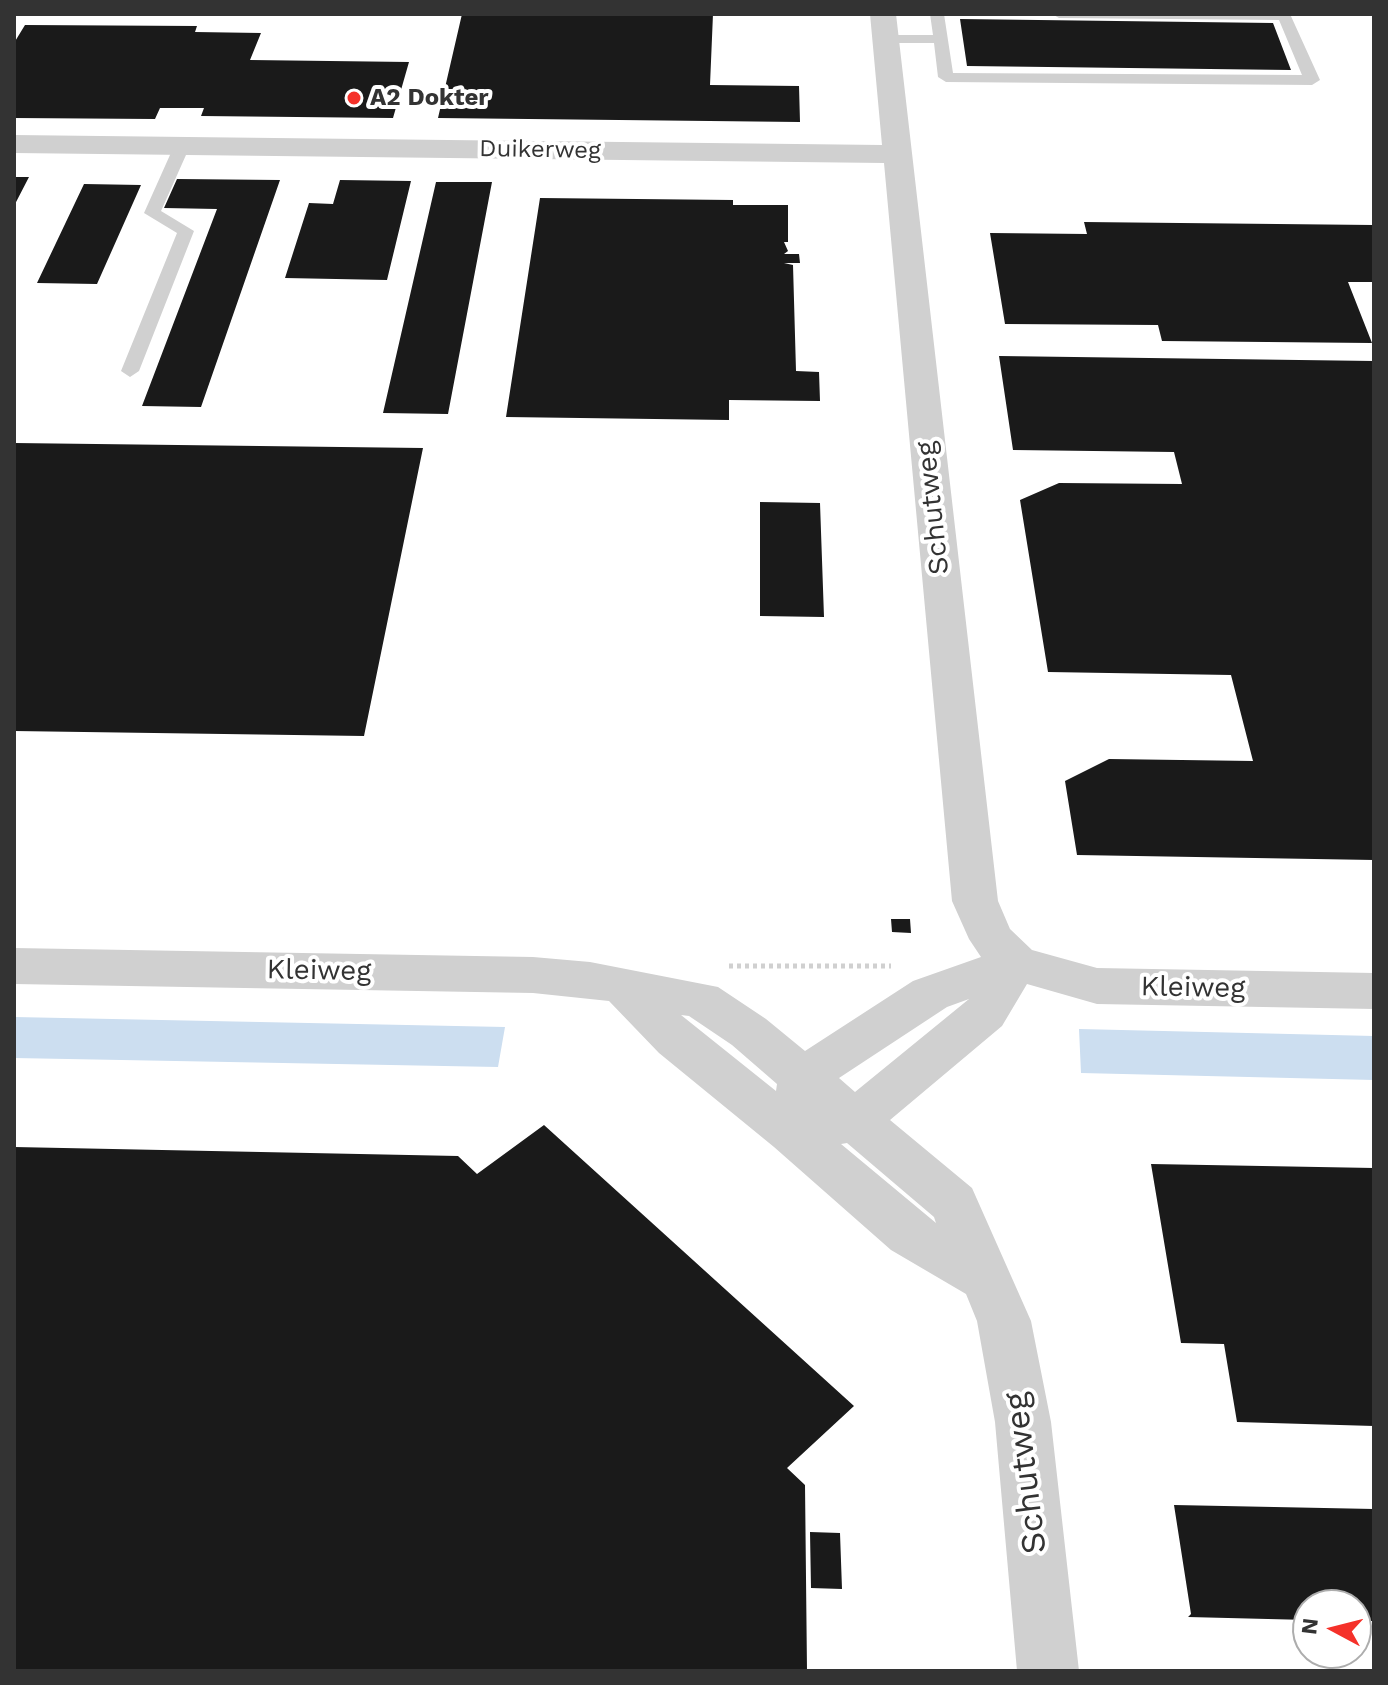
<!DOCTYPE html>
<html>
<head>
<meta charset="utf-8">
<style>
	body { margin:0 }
	#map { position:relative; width:1388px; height:1685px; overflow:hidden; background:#fff; font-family:"Work Sans",sans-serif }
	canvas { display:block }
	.frame { position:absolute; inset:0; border:16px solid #333; pointer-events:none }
	.north { position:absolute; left:1292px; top:1589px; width:80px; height:80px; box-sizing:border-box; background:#fff; border:2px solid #adadad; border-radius:50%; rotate:277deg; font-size:22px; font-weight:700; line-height:32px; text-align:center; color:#333 }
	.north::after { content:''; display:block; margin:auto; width:28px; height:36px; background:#f5312a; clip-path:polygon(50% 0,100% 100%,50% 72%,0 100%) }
</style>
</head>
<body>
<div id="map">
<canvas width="1388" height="1685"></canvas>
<div class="frame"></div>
<div class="north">N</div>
</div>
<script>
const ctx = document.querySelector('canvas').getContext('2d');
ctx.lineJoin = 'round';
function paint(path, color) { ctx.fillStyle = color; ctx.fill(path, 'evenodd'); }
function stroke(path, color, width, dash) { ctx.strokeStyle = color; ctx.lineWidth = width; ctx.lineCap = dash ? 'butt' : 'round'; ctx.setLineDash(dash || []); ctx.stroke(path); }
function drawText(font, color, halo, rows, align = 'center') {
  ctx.font = font + ' "Work Sans",sans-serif'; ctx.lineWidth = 8; ctx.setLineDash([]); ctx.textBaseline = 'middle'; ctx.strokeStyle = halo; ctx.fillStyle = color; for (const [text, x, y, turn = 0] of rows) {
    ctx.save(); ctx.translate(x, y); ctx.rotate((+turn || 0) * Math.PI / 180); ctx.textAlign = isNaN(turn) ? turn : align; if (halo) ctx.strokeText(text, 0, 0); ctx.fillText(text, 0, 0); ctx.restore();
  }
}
paint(new Path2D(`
	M 14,1017 L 505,1027 L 498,1067 L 14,1058 Z
	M 1079,1029 L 1374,1036 L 1374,1080 L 1081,1073 Z`), '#ccdef0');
paint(new Path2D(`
	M 462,14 L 713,14 L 710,85 L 799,86 L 800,122 L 438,118 Z
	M 960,19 L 1273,23 L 1291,70 L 967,66 Z
	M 25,25 L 197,26 L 195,32 L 261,33 L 250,60 L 409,62 L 393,118 L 201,116 L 204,108 L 160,108 L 155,119 L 14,118 L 14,43 Z
	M 14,177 L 29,177 L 14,206 Z
	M 177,179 L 280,180 L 201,407 L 142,406 L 217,209 L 164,208 Z
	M 340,180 L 411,181 L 387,280 L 285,278 L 309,203 L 333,204 Z
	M 436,182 L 492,182 L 448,414 L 383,413 Z
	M 84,184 L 141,185 L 97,284 L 37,283 Z
	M 540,198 L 733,200 L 733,205 L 788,205 L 788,242 L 784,242 L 788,251 L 784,254 L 799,254 L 800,263 L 784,263 L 793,265 L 796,371 L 819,372 L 820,401 L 729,400 L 729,420 L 506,417 Z
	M 1084,222 L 1373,225 L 1374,282 L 1348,282 L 1372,343 L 1162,341 L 1158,325 L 1005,324 L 990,233 L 1087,234 Z
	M 999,356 L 1374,361 L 1374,860 L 1077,855 L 1065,781 L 1109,759 L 1253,761 L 1231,675 L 1048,672 L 1020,500 L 1059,483 L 1182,484 L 1174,452 L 1013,450 Z
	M 14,443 L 423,448 L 364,736 L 14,731 Z
	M 760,502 L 820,503 L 824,617 L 760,616 Z
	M 891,919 L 910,919 L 911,933 L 892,932 Z
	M 544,1125 L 854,1406 L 787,1468 L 805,1485 L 807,1671 L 14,1671 L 14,1147 L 458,1156 L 477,1174 Z
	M 1151,1164 L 1374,1168 L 1374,1426 L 1237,1422 L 1224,1344 L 1181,1343 Z
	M 1174,1505 L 1374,1509 L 1374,1621 L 1356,1621 L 1356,1605 L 1308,1605 L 1308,1620 L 1188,1617 L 1191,1614 Z
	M 810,1532 L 840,1533 L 842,1589 L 811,1588 Z`), '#1a1a1a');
stroke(new Path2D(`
	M 729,966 L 891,966`), '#d0d0d0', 5, [4, 4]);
paint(new Path2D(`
	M 930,14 L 944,14 L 953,73 L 1302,75 L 1279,20 L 1059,18 L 1052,14 L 1290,14 L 1320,80 L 1312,85 L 946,82 L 938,77 L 934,43 L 885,43 L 878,39 L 885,35 L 933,35 Z
	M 182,141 L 190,146 L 161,211 L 194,231 L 139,371 L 130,377 L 121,371 L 177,233 L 144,213 L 174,146 Z`), '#d0d0d0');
paint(new Path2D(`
	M 870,14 L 896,14 L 998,901 L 1010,929 L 1032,950 L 1097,968 L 1374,973 L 1374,1009 L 1097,1004 L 1027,984 L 1002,1026 L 890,1120 L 972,1188 L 1031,1321 L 1051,1422 L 1079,1671 L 1017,1671 L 995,1422 L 977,1321 L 966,1294 L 891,1250 L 774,1147 L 659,1053 L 609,1001 L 533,993 L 14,984 L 14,948 L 533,957 L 590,962 L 718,987 L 766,1019 L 805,1051 L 913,981 L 981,957 L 969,939 L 952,901 L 884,163 L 14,153 L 14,135 L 882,145 ZM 969,999 L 855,1092 L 839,1078 L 947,1007 ZM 681,1015 L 689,1016 L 732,1045 L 777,1084 L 776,1091 ZM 847,1143 L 934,1217 L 936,1223 L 841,1144 Z`), '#d0d0d0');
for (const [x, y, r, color] of [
	[354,98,8,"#f5312a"]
]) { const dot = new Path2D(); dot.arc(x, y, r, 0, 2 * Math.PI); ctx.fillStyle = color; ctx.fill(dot); stroke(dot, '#fff', 3); }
drawText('bold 24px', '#333', '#fff', [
	["A2 Dokter",370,98]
], 'left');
drawText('24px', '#333', '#fff', [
	["Duikerweg",540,150,1]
]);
drawText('28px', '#333', '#fff', [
	["Schutweg",933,508,-96],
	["Kleiweg",319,971,1],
	["Kleiweg",1193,988,1]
]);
drawText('34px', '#333', '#fff', [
	["Schutweg",1026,1473,-97]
]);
</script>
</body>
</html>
